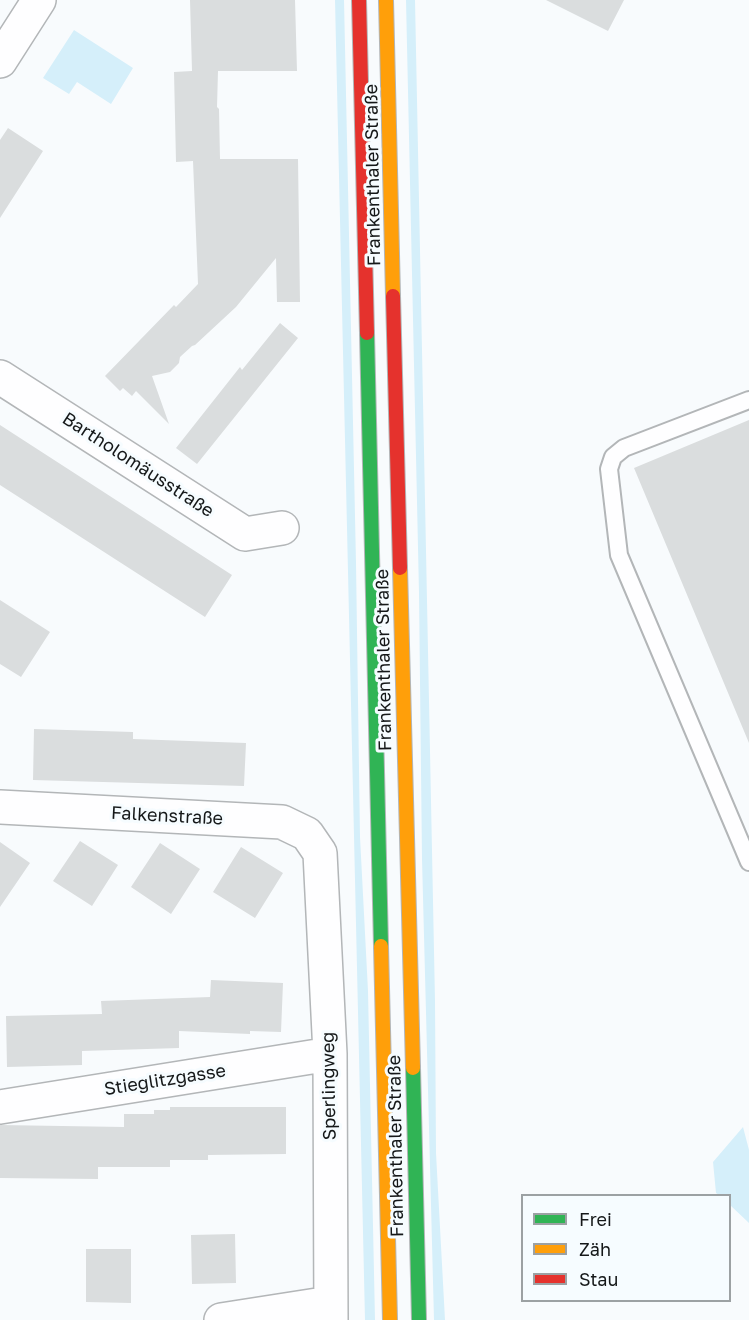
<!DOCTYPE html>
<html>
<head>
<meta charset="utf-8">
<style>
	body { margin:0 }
	#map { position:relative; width:749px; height:1320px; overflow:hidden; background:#f8fbfd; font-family:"Golos Text",sans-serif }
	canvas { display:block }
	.legend { position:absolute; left:521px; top:1194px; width:210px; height:108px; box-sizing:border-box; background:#f6fcff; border:2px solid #9ca1a3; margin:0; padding:8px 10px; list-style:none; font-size:18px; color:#151819 }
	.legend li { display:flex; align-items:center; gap:12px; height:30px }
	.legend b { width:30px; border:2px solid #9ca1a3 }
</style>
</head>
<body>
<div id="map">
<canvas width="749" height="1320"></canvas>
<ul class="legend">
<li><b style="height:8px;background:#30b455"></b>Frei</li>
<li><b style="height:8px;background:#ff9f0a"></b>Zäh</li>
<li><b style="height:8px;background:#e5322d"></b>Stau</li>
</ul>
</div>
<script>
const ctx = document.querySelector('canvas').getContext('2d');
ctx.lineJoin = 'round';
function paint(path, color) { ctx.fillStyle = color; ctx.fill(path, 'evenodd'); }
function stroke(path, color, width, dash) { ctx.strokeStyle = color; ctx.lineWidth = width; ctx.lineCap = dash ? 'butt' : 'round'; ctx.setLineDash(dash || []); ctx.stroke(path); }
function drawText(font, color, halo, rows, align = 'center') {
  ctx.font = font + ' "Golos Text",sans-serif'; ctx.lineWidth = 6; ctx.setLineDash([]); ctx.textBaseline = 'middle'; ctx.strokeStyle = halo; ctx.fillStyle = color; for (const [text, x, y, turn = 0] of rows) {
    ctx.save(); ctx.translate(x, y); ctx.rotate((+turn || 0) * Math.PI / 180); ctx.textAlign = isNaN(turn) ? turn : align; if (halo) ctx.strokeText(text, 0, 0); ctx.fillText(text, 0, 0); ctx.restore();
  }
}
paint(new Path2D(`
	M 335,0 L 344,0 L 356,563 L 360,837 L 368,991 L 375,1320 L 365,1320 Z
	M 406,0 L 415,0 L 435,1001 L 436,1153 L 445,1320 L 434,1320 L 422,859 L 419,593 Z
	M 74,30 L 133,68 L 111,104 L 77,82 L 69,94 L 43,78 Z
	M 743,1127 L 749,1150 L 749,1223 L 730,1205 L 730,1196 L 719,1195 L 716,1193 L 713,1162 Z`), '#d5effa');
paint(new Path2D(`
	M 190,0 L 295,0 L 297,71 L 218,71 L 217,107 L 219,109 L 220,159 L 298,159 L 300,302 L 277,302 L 276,258 L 236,307 L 195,345 L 192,346 L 180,357 L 179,363 L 170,372 L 152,376 L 169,424 L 136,391 L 132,396 L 123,388 L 120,391 L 105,376 L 174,305 L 176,307 L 198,284 L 193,161 L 176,162 L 174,72 L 192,71 Z
	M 546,0 L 624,0 L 608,31 Z
	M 8,128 L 43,151 L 0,218 L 0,140 Z
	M 280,323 L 298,338 L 197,464 L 176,448 L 240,367 L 242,370 Z
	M 749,420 L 749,743 L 634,468 Z
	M 0,425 L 232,575 L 205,617 L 0,485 Z
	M 0,600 L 50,632 L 21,677 L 0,664 Z
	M 34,729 L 133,732 L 133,739 L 246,743 L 244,786 L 33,780 Z
	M 80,841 L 118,865 L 92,906 L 53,881 Z
	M 0,842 L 30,863 L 0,907 Z
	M 160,843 L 200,869 L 171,914 L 131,887 Z
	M 241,847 L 283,873 L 255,918 L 213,892 Z
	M 211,980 L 283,983 L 281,1032 L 250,1031 L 250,1034 L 179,1031 L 179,1048 L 82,1051 L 82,1065 L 7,1067 L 6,1016 L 102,1014 L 101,1001 L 210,997 Z
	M 170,1107 L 286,1107 L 286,1154 L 208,1155 L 208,1160 L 170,1160 L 170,1167 L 98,1167 L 98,1179 L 0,1178 L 0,1125 L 124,1127 L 124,1114 L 154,1114 L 154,1110 L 170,1110 Z
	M 235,1234 L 236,1283 L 192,1284 L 191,1235 Z
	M 86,1249 L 131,1249 L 131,1303 L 86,1302 Z`), '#daddde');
const lane = new Path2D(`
	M 749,400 L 624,448 L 613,457 L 609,469 L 619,555 L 749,862`);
const street = new Path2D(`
	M 0,61 L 39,0
	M 0,377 L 245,534 L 282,528
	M 0,807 L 282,822 L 307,834 L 320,853 L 330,1054 L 331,1320
	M 0,1107 L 330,1054
	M 221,1320 L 330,1303`);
const fast = new Path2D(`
	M 367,333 L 381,946
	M 413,1068 L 419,1320`);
const slow = new Path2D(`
	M 386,0 L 393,296
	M 400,568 L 413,1068
	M 381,946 L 390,1320`);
const jam = new Path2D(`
	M 359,0 L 367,333
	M 393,296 L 400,568`);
stroke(lane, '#b3b6b8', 20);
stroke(street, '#b3b6b8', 36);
stroke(fast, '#b3b6b8', 16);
stroke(slow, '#b3b6b8', 16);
stroke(jam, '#b3b6b8', 16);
stroke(lane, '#fefeff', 16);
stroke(street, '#fefeff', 33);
stroke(fast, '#30b455', 14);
stroke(slow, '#ff9f0a', 14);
stroke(jam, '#e5322d', 14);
drawText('18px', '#151819', '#f6fcff', [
	["Frankenthaler Straße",373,175,-91],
	["Bartholomäusstraße",138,465,33],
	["Frankenthaler Straße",384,660,-91],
	["Falkenstraße",167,816,3],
	["Stieglitzgasse",165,1080,-9],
	["Sperlingweg",329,1086,-91],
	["Frankenthaler Straße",396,1146,-91]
]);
</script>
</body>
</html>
